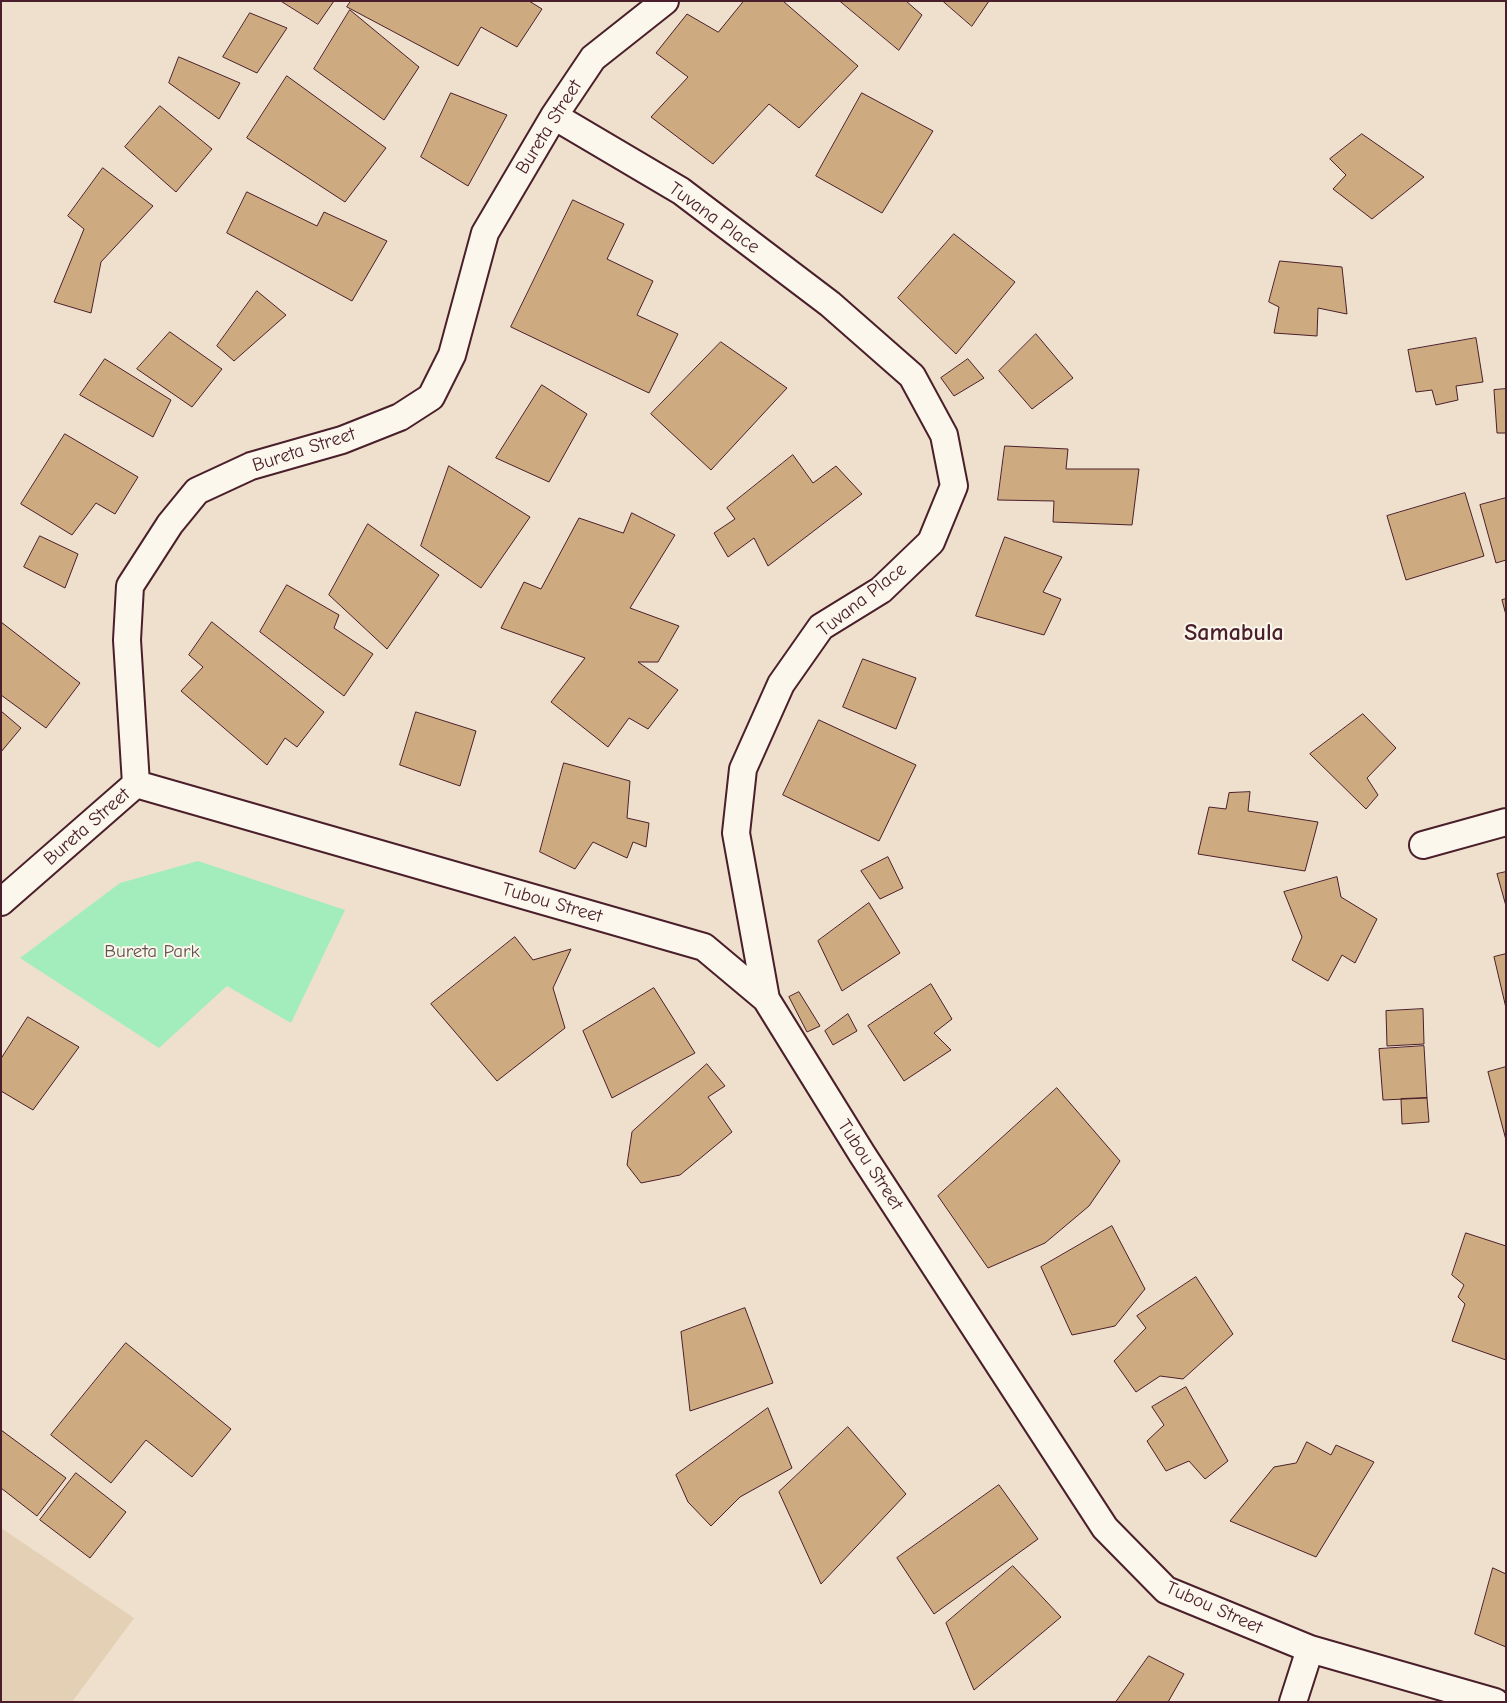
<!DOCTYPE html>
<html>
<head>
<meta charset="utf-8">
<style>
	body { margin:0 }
	#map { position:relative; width:1507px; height:1703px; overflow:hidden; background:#eee0cc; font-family:"Comic Neue",sans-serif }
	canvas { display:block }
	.frame { position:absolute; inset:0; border:2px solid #4a1f2b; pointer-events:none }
</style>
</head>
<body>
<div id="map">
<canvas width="1507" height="1703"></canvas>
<div class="frame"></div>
</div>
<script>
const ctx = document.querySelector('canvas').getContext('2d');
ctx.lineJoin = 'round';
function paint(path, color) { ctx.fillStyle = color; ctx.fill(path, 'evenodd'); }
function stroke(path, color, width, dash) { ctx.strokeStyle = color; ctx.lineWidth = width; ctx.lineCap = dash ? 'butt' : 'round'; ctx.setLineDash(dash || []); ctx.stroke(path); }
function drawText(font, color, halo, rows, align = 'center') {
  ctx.font = font + ' "Comic Neue",sans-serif'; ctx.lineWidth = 4; ctx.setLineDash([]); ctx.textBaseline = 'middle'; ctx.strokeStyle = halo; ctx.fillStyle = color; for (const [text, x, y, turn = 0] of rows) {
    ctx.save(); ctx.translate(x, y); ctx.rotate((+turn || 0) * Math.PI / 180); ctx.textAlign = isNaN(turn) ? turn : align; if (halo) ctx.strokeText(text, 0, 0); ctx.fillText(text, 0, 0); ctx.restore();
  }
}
paint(new Path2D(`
	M 1,1528 L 134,1618 L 72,1702 L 1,1702 Z`), '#e4d0b5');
paint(new Path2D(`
	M 198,861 L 345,910 L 291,1023 L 227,986 L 159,1048 L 20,958 L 120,883 Z`), '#a3edbc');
const building = new Path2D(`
	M 281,1 L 334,1 L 318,24 Z
	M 351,1 L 529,1 L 542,9 L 517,47 L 481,27 L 458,66 L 347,7 Z
	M 744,1 L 783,1 L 858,66 L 799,128 L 769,104 L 713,164 L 651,117 L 688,77 L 656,53 L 687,14 L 718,32 Z
	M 840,1 L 906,1 L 922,15 L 899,50 Z
	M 943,1 L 989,1 L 972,26 Z
	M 350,10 L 419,67 L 384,120 L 314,69 Z
	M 250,13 L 287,28 L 257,73 L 223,57 Z
	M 179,57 L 240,83 L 219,119 L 169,83 Z
	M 287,76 L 386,148 L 345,202 L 247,138 Z
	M 451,93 L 507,115 L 468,186 L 421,157 Z
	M 862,93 L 933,131 L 882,213 L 816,176 Z
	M 160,106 L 212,149 L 176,192 L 125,147 Z
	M 1362,134 L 1424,177 L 1372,219 L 1333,189 L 1346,175 L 1330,159 Z
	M 103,168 L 153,206 L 101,262 L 91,313 L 54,302 L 84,229 L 68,216 Z
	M 247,192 L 317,226 L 324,212 L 387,241 L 352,301 L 227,233 Z
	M 573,200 L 624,224 L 607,259 L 653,281 L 637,315 L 678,334 L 649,393 L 511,327 Z
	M 954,234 L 1015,282 L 956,354 L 898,298 Z
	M 1280,261 L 1342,267 L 1347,314 L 1318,308 L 1317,336 L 1274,333 L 1279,307 L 1269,302 Z
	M 257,291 L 286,315 L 234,361 L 217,346 Z
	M 170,332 L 222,369 L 192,407 L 137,369 Z
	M 1036,334 L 1073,378 L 1032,409 L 999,371 Z
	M 1476,338 L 1483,382 L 1456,386 L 1458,400 L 1436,405 L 1432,390 L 1416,392 L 1408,350 Z
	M 721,342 L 787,388 L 711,470 L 651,414 Z
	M 105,359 L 171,400 L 153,437 L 80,395 Z
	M 968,359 L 984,378 L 954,396 L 941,378 Z
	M 542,385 L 587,414 L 549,482 L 496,458 Z
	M 1506,389 L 1506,433 L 1497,433 L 1494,390 Z
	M 65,434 L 138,477 L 115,514 L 96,503 L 72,535 L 21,504 Z
	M 1005,446 L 1068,449 L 1066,469 L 1139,469 L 1132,525 L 1053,522 L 1054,501 L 998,500 Z
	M 793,455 L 813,483 L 836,466 L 862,494 L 768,566 L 754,538 L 728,557 L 714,533 L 735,519 L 727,508 Z
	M 449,466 L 530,517 L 481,588 L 421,546 Z
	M 1465,493 L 1484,556 L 1406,580 L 1387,516 Z
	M 1506,498 L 1506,560 L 1496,563 L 1480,505 Z
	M 632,513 L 675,535 L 630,608 L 679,626 L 658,662 L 638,662 L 678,690 L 648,729 L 629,718 L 608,747 L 551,702 L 585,658 L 501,628 L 524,582 L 541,589 L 579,518 L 623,533 Z
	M 368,524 L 439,575 L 387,649 L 329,595 Z
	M 40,536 L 78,554 L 65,588 L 24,567 Z
	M 1005,537 L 1062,557 L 1043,592 L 1061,599 L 1044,635 L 976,616 Z
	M 287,585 L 339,615 L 334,628 L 373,654 L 344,696 L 260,632 Z
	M 1506,599 L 1506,615 L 1502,600 Z
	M 1,622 L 80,683 L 46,728 L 1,695 Z
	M 212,622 L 324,712 L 297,747 L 285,738 L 267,765 L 181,691 L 203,667 L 189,655 Z
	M 863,659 L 916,678 L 896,729 L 843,707 Z
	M 1,711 L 21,728 L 1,752 Z
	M 416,712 L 476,731 L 460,786 L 400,765 Z
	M 1363,714 L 1396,748 L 1367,778 L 1378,795 L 1366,809 L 1310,754 Z
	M 819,720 L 916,765 L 879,841 L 783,795 Z
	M 564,763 L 630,781 L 627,818 L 649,823 L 646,847 L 633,842 L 627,858 L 593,842 L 575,869 L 540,852 Z
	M 1250,792 L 1248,811 L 1318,822 L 1305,871 L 1198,854 L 1209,807 L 1226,809 L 1229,793 Z
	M 888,857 L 903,888 L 880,899 L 861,871 Z
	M 1506,872 L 1506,906 L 1497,874 Z
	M 1337,877 L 1341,897 L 1377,919 L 1355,963 L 1342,955 L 1328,981 L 1292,960 L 1302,937 L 1284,892 Z
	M 869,903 L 900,953 L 842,991 L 818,941 Z
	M 515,937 L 533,960 L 571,949 L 553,988 L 565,1028 L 497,1081 L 431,1004 Z
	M 1506,954 L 1506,1008 L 1494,957 Z
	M 931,984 L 952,1019 L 934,1033 L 951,1050 L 904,1081 L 868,1026 Z
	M 654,988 L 695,1053 L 612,1098 L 583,1031 Z
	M 799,992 L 820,1026 L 807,1032 L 789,997 Z
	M 1423,1009 L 1424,1044 L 1387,1046 L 1386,1011 Z
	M 848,1014 L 857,1031 L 833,1045 L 825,1031 Z
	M 28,1017 L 79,1047 L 33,1110 L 1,1091 L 1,1059 Z
	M 1424,1046 L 1427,1098 L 1383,1100 L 1379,1049 Z
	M 707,1064 L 725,1086 L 708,1097 L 732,1132 L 680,1175 L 641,1183 L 627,1165 L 632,1132 Z
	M 1506,1067 L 1506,1140 L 1488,1072 Z
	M 1057,1088 L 1120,1161 L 1089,1206 L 1045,1243 L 988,1268 L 938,1196 Z
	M 1427,1098 L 1429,1122 L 1402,1124 L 1401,1099 Z
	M 1112,1226 L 1145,1289 L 1115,1326 L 1072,1335 L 1041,1267 Z
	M 1466,1233 L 1506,1246 L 1506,1360 L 1452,1341 L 1465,1304 L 1458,1297 L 1464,1285 L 1452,1275 Z
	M 1196,1277 L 1233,1334 L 1183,1379 L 1160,1376 L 1136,1392 L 1114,1361 L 1146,1328 L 1137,1316 Z
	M 745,1308 L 773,1383 L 690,1411 L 681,1332 Z
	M 126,1343 L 231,1429 L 192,1477 L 146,1440 L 111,1483 L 51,1435 Z
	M 1186,1387 L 1228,1461 L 1205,1479 L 1189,1461 L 1166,1471 L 1147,1441 L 1164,1425 L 1152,1407 Z
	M 768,1408 L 792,1468 L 740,1497 L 711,1526 L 688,1502 L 676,1475 Z
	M 848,1427 L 906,1494 L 821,1584 L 779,1492 Z
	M 1,1430 L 66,1478 L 37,1516 L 1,1488 Z
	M 1307,1442 L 1331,1455 L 1336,1445 L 1374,1462 L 1316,1557 L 1230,1521 L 1274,1467 L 1296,1463 Z
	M 76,1473 L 126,1512 L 90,1558 L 40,1520 Z
	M 999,1485 L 1038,1539 L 934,1614 L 897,1558 Z
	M 1013,1566 L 1061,1617 L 974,1690 L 946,1623 Z
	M 1493,1568 L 1506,1574 L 1506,1647 L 1475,1634 Z
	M 1149,1656 L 1184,1674 L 1168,1702 L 1116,1702 Z`);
paint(building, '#ceaa80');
stroke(building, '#4a1f2b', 1);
const street = new Path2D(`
	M 554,116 L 681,191 L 830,304 L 912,376 L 944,435 L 954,486 L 931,542 L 881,590 L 821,627 L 781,684 L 743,769 L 736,833 L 766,999
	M 136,784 L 704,947 L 766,999 L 862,1154 L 1105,1528 L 1166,1590 L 1310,1649 L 1495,1702
	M 136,784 L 127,640 L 130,586 L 170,524 L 197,491 L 251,466 L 342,440 L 400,417 L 431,397 L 452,355 L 485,233 L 554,116 L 593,58 L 665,1
	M 1423,845 L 1506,822
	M 1,902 L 136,784
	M 1293,1702 L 1310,1649`);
stroke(street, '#4a1f2b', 30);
stroke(street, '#fbf7ec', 26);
drawText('19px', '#4a1f2b', '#fbf7ec', [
	["Bureta Street",549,127,-58],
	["Tuvana Place",714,218,36],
	["Bureta Street",304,450,-18],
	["Tuvana Place",862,600,-38],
	["Bureta Street",87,827,-41],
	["Tubou Street",552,903,16],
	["Tubou Street",870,1165,57],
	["Tubou Street",1214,1608,24]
]);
drawText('19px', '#60524f', '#fbf7ec', [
	["Bureta Park",152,952]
]);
drawText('bold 24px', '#4a1f2b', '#fbf7ec', [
	["Samabula",1234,633]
]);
</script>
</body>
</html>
